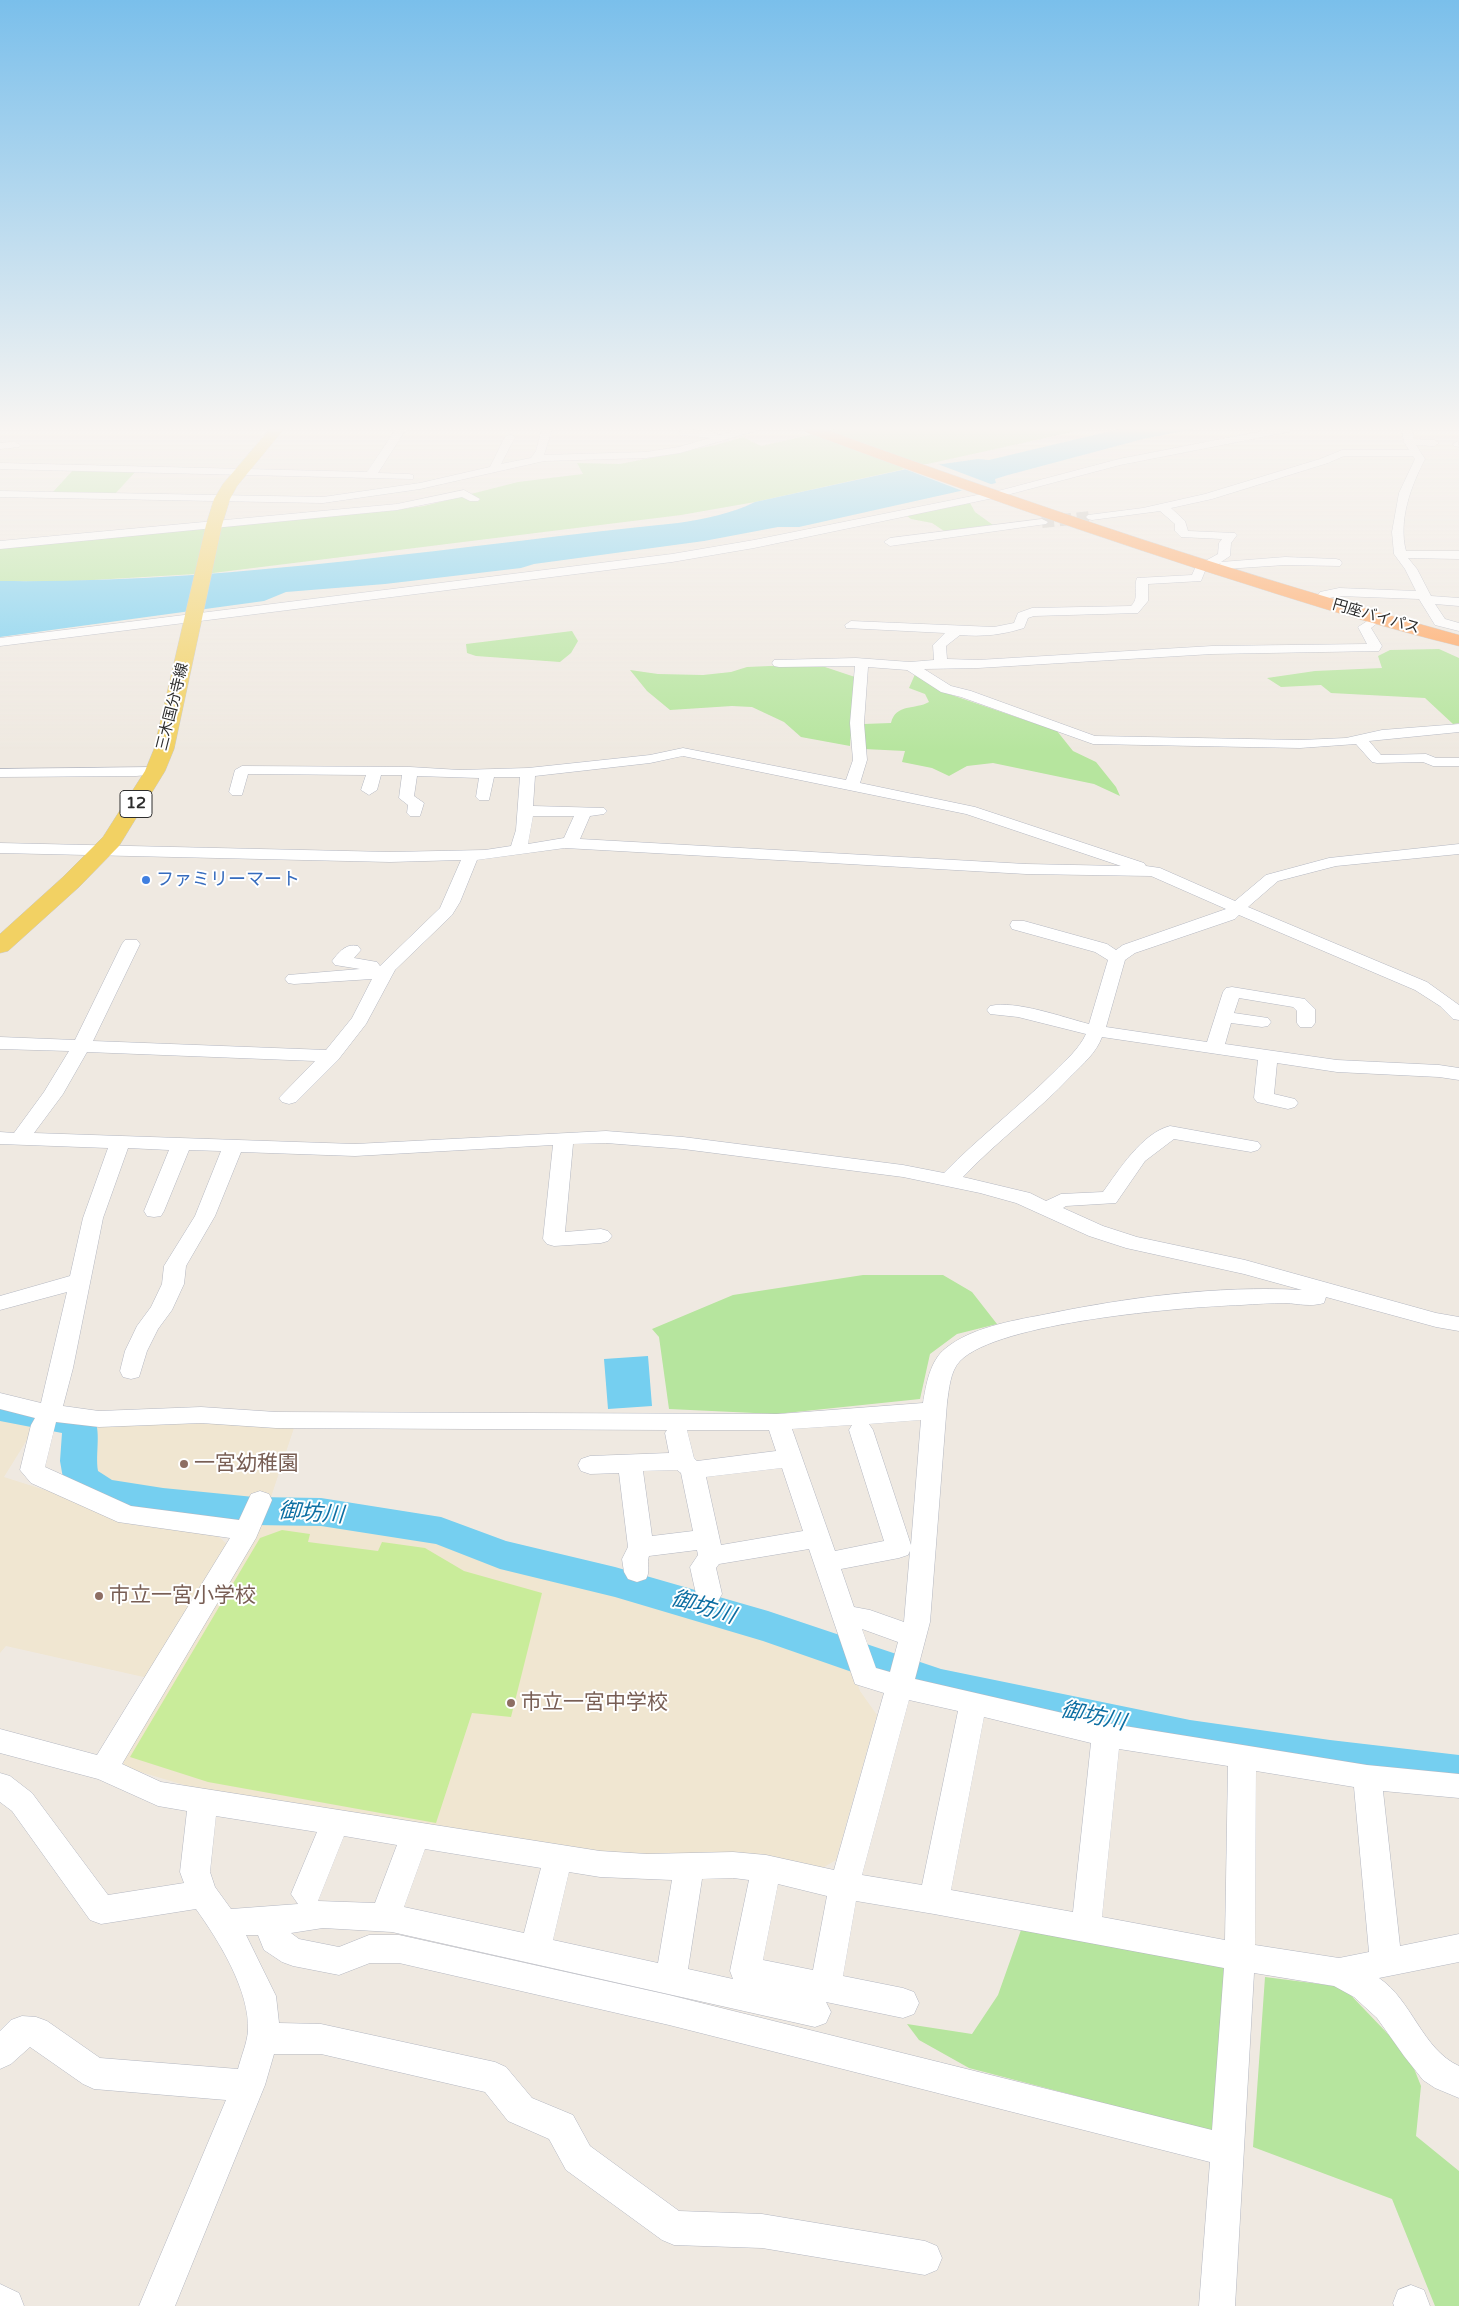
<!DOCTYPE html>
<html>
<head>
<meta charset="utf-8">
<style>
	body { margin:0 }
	canvas { display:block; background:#efe9e1 }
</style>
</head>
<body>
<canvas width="1459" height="2306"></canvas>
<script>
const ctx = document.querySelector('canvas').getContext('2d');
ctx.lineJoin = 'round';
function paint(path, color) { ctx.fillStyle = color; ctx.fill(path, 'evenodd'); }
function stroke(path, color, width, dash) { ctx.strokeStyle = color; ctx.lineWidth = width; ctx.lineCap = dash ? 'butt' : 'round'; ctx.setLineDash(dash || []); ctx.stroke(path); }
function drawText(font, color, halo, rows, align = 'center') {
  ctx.font = font + ' "Varela Round","Noto Sans JP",sans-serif'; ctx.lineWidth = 4; ctx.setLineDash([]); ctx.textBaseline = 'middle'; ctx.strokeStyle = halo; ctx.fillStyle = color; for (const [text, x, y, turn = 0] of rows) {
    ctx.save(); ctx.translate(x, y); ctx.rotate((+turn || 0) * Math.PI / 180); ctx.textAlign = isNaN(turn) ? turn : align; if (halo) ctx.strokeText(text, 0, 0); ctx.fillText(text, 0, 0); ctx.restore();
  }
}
paint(new Path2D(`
	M 0,1414 L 38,1422 L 4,1477 L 67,1497 L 122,1523 L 218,1536 L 228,1545 L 148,1678 L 6,1646 L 0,1653 Z
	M 217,1423 L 294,1428 L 268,1506 L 193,1502 L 113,1490 L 88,1480 L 84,1449 L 90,1427 Z
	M 310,1521 L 383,1527 L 444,1539 L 498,1562 L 784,1641 L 851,1667 L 860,1691 L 877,1715 L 836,1860 L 819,1870 L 627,1858 L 204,1791 L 124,1767 L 122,1755 L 260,1524 Z`), '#f0e6d1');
paint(new Path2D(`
	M 836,429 L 1086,429 L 755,502 L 681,515 L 213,573 L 59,582 L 0,581 L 0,546 L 395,510 L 424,506 L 518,482 L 583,474 L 577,463 L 620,464 L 716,445 L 743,437 L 761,446 Z
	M 74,469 L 136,471 L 115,494 L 52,493 Z
	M 970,503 L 975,512 L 993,525 L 944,531 L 932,523 L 911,519 L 906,515 Z
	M 572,631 L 578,641 L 571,653 L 560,662 L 476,656 L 467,653 L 466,644 Z
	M 1439,649 L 1459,658 L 1459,723 L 1453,724 L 1425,698 L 1331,693 L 1321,685 L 1281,687 L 1267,678 L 1315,671 L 1382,668 L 1378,656 L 1390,650 Z
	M 816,664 L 855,677 L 850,746 L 801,737 L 784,722 L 752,707 L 732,706 L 670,710 L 647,691 L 630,670 L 658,674 L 703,675 L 731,672 L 747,667 Z
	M 916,672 L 940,691 L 1057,731 L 1073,751 L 1096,762 L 1116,787 L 1120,796 L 1094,784 L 993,763 L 967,766 L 949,776 L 932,768 L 902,762 L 905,751 L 864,749 L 864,724 L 891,723 C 896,703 915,710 929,702 L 925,694 L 909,688 Z
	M 863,1275 L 943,1275 L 972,1292 L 997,1324 L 957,1334 L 930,1354 L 920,1399 L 776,1414 L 669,1409 L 659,1337 L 652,1329 L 733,1295 Z
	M 1021,1930 L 1226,1968 L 1215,2132 L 969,2068 L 919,2040 L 907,2024 L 972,2034 L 998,1995 Z
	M 1265,1977 L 1343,1987 L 1409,2056 L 1421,2086 L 1416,2136 L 1459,2171 L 1459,2306 L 1435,2306 L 1392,2199 L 1253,2147 Z`), '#b6e59e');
paint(new Path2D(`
	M 282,1530 L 310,1534 L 308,1542 L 378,1551 L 382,1542 L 425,1548 L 464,1571 L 542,1593 L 511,1717 L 472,1713 L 436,1823 L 208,1782 L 130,1757 L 260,1538 Z`), '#c9ec9a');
paint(new Path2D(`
	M 1119,429 L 1194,429 L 1143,439 L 1008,475 L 995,479 L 996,483 L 799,527 L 778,527 L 704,541 L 534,564 L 521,568 L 385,584 L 286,592 L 264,601 L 0,637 L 0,581 C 227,584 452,546 678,523 C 704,519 731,514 755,502 L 907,469 L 978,459 L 989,460 Z
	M 648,1356 L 652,1406 L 608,1409 L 604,1359 Z`), '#75cff0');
paint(new Path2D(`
	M 935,463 L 996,486 L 968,493 L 902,468 Z`), '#efe9e1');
paint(new Path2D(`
	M 0,1397 L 93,1415 C 102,1432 95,1452 98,1471 L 112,1480 L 163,1488 L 254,1497 L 321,1498 L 441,1517 L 506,1541 L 615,1567 L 768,1611 L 941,1669 L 1190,1720 L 1330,1740 L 1459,1755 L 1459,1791 L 1330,1776 L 1190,1756 L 941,1703 L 763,1641 L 615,1597 L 500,1569 L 436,1544 L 321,1526 L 254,1525 L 163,1516 L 103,1506 L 90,1502 L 68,1487 L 63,1478 L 60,1461 L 62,1433 L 0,1421 Z`), '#75cff0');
stroke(new Path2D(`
	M 1042,522 L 1092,517`), '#c8c4bd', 12, [12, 5.5]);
const street = new Path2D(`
	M 396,429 L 406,429 L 378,473 L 409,474 L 413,475 L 413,479 L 0,469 L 0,463 L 367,472 Z
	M 542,429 L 552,429 L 544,455 L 646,452 L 679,447 L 710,438 L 680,435 L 679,433 L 682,429 L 714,432 L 719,435 L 740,429 L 756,429 L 755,431 L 680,453 L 646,458 L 544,461 L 420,489 L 323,503 L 0,497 L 0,491 L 323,497 L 420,483 L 490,467 L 505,437 L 510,434 L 515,437 L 501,464 L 531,458 L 536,451 Z
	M 1273,429 L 1293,429 L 1288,432 L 1120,465 L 1003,496 L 754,548 L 672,562 L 0,646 L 0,638 L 672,554 L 754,540 L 1002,490 L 1119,459 Z
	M 1402,429 L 1412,429 L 1414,439 L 1434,440 L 1439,443 L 1434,446 L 1416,445 L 1425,459 C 1411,486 1398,520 1406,551 L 1459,551 L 1459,559 L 1408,558 L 1417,569 L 1431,596 L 1459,598 L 1459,606 L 1435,604 L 1445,619 L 1459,623 L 1459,631 L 1435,625 L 1419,599 L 1339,596 L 1324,599 L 1318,595 L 1320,592 L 1339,588 L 1416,591 L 1405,569 L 1394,554 L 1392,532 L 1399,493 L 1415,459 L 1413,456 L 1344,456 L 1328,463 L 1212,499 L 1171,508 L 1185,521 L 1188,531 L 1235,533 L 1237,535 L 1231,543 L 1230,556 L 1221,562 L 1285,557 L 1336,559 L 1340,560 L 1342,563 L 1340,566 L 1285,565 L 1225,569 L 1221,568 L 1219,565 L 1221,563 L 1205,571 L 1201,581 L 1148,584 L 1148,601 L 1138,613 L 1034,616 L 1028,618 L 1024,628 C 1002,635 982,637 960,635 L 946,646 L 947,659 L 978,660 L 1212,646 L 1367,644 L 1358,627 L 1378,614 L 1384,618 L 1371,628 L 1382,646 L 1379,651 L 1212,654 L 978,668 L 924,669 L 951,686 L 971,691 L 1095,736 L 1300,740 L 1346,738 L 1382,730 L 1459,724 L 1459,732 L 1369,741 L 1381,755 L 1426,754 L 1436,758 L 1459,758 L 1459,766 L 1433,766 L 1423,762 L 1377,763 L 1372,762 L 1356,744 L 1300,748 L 1093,744 L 961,697 L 941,692 L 907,670 L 868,667 L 864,723 L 867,760 L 860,783 L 975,807 L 1144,863 L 1146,866 L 1160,868 L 1235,901 L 1266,875 L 1329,858 L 1459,844 L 1459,854 L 1336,866 L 1278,881 L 1248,907 L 1427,982 L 1459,1005 L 1459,1020 L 1453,1019 L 1440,1006 L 1415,990 L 1239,915 L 1235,919 L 1135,953 L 1125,960 L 1106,1027 L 1207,1042 L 1223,992 L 1226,988 L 1232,987 L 1305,999 L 1315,1009 L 1315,1023 L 1312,1027 L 1300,1027 L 1297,1023 L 1297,1011 L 1293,1007 L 1239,998 L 1234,1013 L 1268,1018 L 1271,1022 L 1268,1026 L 1262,1027 L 1231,1023 L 1225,1044 L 1337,1060 L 1439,1065 L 1459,1068 L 1459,1080 L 1439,1077 L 1337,1072 L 1277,1063 L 1274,1094 L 1295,1099 L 1298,1103 L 1295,1107 L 1288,1109 L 1257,1102 L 1254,1098 L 1258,1060 L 1102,1037 C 1096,1053 1083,1064 1071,1076 C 1037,1112 997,1141 963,1177 L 1030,1193 L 1046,1201 L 1061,1194 L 1103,1192 C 1119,1170 1142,1133 1170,1126 L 1258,1142 L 1261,1146 L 1258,1150 L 1251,1152 L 1174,1139 L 1145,1161 L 1116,1203 L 1066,1206 L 1063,1208 L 1103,1226 L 1137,1237 L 1245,1260 L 1436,1313 L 1459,1317 L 1459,1331 L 1436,1327 L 1326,1297 L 1324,1303 C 1311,1307 1299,1304 1286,1303 C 1271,1303 1256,1304 1241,1305 C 1183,1307 998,1322 960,1361 C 950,1371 949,1390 947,1403 L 930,1622 L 915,1679 L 1106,1723 L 1367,1765 L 1459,1774 L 1459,1798 L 1383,1791 L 1400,1946 L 1459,1934 L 1459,1962 L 1379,1978 C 1412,2000 1422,2049 1459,2066 L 1459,2098 L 1435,2088 L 1423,2080 L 1404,2056 L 1377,2018 L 1354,1997 L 1334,1986 L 1254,1973 L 1235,2306 L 1199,2306 L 1210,2162 L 669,2025 L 399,1963 L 370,1963 L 339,1975 L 293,1966 L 282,1962 L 264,1950 L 258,1935 L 246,1935 L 276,1996 L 279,2023 L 321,2024 L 495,2062 L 506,2067 L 532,2098 L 573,2115 L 590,2146 L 679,2211 L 762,2214 L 925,2241 L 937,2246 L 942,2258 L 937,2270 L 925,2275 L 762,2248 L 674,2245 L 662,2240 L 566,2170 L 549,2139 L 508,2121 L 485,2092 L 321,2054 L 274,2054 L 265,2085 L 175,2306 L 139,2306 L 226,2100 L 94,2089 L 83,2084 L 30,2047 L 11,2064 L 0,2069 L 0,2031 L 11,2020 L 22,2016 L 36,2017 L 47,2021 L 100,2058 L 238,2069 C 241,2057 247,2043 248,2031 C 250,1991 219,1941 196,1909 L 101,1924 L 90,1920 L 12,1811 L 0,1802 L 0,1773 L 10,1776 L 32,1793 L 108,1895 L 184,1883 L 180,1872 L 187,1811 L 158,1806 L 98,1779 L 0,1753 L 0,1729 L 97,1755 L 230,1538 L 118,1522 L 31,1483 L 20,1470 L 31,1425 L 35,1418 L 0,1409 L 0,1393 L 41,1403 L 67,1292 L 0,1310 L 0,1296 L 70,1276 L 83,1218 L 108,1148 L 0,1144 L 0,1132 L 14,1133 L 44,1092 L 69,1051 L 0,1049 L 0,1037 L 75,1040 L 122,944 L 125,940 L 137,940 L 140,944 L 93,1041 L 326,1050 L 352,1018 L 372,979 L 294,984 L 288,983 L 285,979 L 288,975 L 360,969 L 335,965 L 332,961 C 339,952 346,943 358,946 L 361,950 L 354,958 L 377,962 L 380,966 L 440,908 L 461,860 L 390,862 L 0,853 L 0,843 L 390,852 L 485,850 L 511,846 L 516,830 L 520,777 L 494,777 L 489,800 L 479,800 L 476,797 L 479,778 L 417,776 L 414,796 L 424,803 L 420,816 L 410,816 L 407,813 L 408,805 L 399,798 L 402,775 L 381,775 L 377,790 L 369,795 L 361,790 L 366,775 L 248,774 L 242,795 L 232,795 L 229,792 L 235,770 L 242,766 L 410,767 L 460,770 L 528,768 L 650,755 L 683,748 L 846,780 L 853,760 L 850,723 L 855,666 L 779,667 L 774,666 L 772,663 L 774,660 L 856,658 L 910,662 L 934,660 L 933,645 L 945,633 L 846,628 L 845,625 L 851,621 L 994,627 L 1014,623 L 1018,613 L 1032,608 L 1131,606 C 1140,598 1133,587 1137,578 L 1192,575 L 1196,566 L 1218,554 L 1219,543 L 1222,539 L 1181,537 L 1175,531 L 1175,524 L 1160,511 L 1092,520 L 1088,519 L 1086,517 L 1088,515 L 1143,508 L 1205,494 L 1320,459 L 1342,450 L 1409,450 L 1404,442 ZM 683,756 L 966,814 L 1121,866 L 1026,864 L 580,839 L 590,816 L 604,814 L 607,811 L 604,808 L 533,806 L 535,776 L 650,763 ZM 533,816 L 574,816 L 564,838 L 528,844 ZM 565,848 L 1026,874 L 1151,876 L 1226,909 L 1123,945 L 1116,950 L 1107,944 L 1024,921 L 1012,921 L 1010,925 L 1012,929 L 1095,952 L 1108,960 L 1089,1024 C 1062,1017 1016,1000 990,1006 L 987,1010 L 990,1014 L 1018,1017 L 1086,1034 C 1079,1049 1066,1060 1054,1072 C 1019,1107 979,1137 944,1173 L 903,1165 L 683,1137 L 606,1131 L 355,1144 L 34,1133 L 63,1094 L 87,1052 L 315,1061 L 279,1098 L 282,1102 L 289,1104 L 296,1102 L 338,1060 L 366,1024 L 395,970 L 452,915 L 460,902 L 477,860 ZM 606,1143 L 683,1149 L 903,1177 L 980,1193 L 1016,1203 L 1089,1236 L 1126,1248 L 1244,1274 L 1302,1290 C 1217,1285 1124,1298 1042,1315 C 1010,1321 971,1328 946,1348 C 930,1360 926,1385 923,1403 L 778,1414 L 276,1412 L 201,1407 L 99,1411 L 63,1406 L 73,1368 L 103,1218 L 128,1148 L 169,1150 L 144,1211 L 147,1216 L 154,1217 L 161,1216 L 164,1211 L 189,1150 L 221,1151 L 195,1216 L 164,1266 L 162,1284 L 151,1307 L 137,1326 L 125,1351 L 120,1371 L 123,1377 L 131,1379 L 139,1377 L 147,1351 L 158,1329 L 172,1310 L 184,1284 L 186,1266 L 215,1216 L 241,1152 L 355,1156 L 553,1145 L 543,1239 L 547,1244 L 554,1246 L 601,1243 L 608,1241 L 612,1236 L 608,1231 L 601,1229 L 565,1232 L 573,1144 ZM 921,1420 L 911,1545 L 873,1430 L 869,1424 ZM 56,1422 L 99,1427 L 201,1423 L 276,1428 L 667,1430 L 665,1433 L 669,1453 L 590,1456 L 581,1459 L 578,1465 L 581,1471 L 590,1474 L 619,1473 L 628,1547 L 622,1559 L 624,1572 L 628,1579 L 637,1582 L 646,1579 C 651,1571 646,1563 649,1556 L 697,1550 L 698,1555 L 690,1567 L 696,1594 L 700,1601 L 709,1604 L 718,1601 L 722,1594 L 716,1568 L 719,1564 L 809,1549 L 855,1684 L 884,1693 L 834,1870 L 766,1855 L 733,1852 L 647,1854 L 600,1851 L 161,1782 L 122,1764 L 256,1538 L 272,1500 L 269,1494 L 260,1491 L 251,1494 L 239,1520 L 131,1506 L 45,1467 ZM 852,1425 L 849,1430 L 884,1541 L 835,1551 L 792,1429 ZM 687,1430 L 769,1430 L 776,1451 L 697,1461 L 694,1458 ZM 782,1468 L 803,1531 L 721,1545 L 706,1477 ZM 677,1470 L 681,1473 L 693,1531 L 652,1536 L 643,1471 ZM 910,1551 L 904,1622 L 870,1610 L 854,1607 L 841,1569 L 899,1558 L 908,1555 ZM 862,1629 L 898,1642 L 890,1672 L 876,1668 ZM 909,1700 L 958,1711 L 922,1885 L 862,1875 ZM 984,1717 L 1091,1743 L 1073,1912 L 951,1890 ZM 1119,1749 L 1228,1766 L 1225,1940 L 1102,1917 ZM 1256,1771 L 1354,1787 L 1369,1952 L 1339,1958 L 1255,1945 ZM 216,1816 L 317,1832 L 291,1894 L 298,1904 L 231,1909 L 215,1887 L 210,1872 ZM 344,1836 L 397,1845 L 375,1903 L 318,1901 ZM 425,1849 L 541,1868 L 524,1933 L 404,1907 ZM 569,1872 L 600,1877 L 672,1880 L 658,1963 L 553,1940 ZM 733,1878 L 749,1880 L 730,1971 L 733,1979 L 688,1969 L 702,1879 ZM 778,1884 L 827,1896 L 813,1970 L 763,1960 ZM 856,1901 L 934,1914 L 1224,1968 L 1212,2130 L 669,1995 L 399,1935 L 369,1935 L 339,1947 L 299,1939 L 291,1933 L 323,1928 L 392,1932 L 815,2027 L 826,2023 L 831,2012 L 826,2002 L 903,2018 L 914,2014 L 919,2003 L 914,1992 L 903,1988 L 843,1976 Z
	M 1458,441 L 1459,447 L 1454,446 L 1453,444 Z
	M 15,442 L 20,445 L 19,447 L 0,449 L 0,443 Z
	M 464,490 L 480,499 L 478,501 L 470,501 L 462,497 L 397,510 L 0,549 L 0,541 L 397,504 Z
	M 1042,519 L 1048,522 L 1046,524 L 890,546 L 884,542 L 890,538 Z
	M 155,767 L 162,771 L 160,774 L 136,776 L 0,777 L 0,769 Z
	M 0,2284 L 19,2293 L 24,2306 L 0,2306 Z
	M 1411,2285 L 1424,2290 L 1430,2306 L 1394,2306 L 1393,2303 L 1398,2290 Z`);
const primary = new Path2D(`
	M 270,429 L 284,429 L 237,486 L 230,499 L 222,525 L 174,749 L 165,771 L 119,846 L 79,887 L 8,951 L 0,953 L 0,934 L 63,877 L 103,837 L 145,771 L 154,749 L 206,525 L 214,499 L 223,484 Z`);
const highway = new Path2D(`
	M 804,429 L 824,429 C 1033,505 1244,576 1459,635 L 1459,646 C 1389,629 1321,608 1252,586 C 1102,539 954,487 806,432 Z`);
stroke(street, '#b4b7c1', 1);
stroke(primary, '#c9c9c9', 1);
stroke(highway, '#c9c9c9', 1);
paint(street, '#fff');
paint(primary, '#f2d163');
paint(highway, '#ffa35c');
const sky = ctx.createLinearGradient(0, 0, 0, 752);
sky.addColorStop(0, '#7abfeb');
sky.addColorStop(0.57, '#f8f5f2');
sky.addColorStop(1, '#f8f5f200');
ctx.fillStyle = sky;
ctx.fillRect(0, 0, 1459, 752);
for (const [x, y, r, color] of [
	[146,880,5,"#3f7fe0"],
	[184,1464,5,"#8d6e63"],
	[99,1596,5,"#8d6e63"],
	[511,1703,5,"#8d6e63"]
]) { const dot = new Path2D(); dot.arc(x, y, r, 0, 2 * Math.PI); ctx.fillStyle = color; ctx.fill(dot); stroke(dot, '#fff', 2); }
drawText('15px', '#2e2e2e', '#fff', [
	["円座バイパス",1376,617,16],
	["三木国分寺線",173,707,-76]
]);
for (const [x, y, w] of [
	[136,804,32]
]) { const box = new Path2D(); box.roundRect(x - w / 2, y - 13.5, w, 27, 4); ctx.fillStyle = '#fff'; ctx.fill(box); stroke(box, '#2e2e2e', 1); }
drawText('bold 16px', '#2e2e2e', null, [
	["12",136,804]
]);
drawText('18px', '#366cbe', '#fff', [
	["ファミリーマート",156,880]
], 'left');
drawText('21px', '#785e54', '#fff', [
	["一宮幼稚園",194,1464],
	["市立一宮小学校",109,1596],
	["市立一宮中学校",521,1703]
], 'left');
drawText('italic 22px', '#0d6fa3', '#fff', [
	["御坊川",311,1514,4],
	["御坊川",703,1608,17],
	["御坊川",1093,1717,12]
]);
</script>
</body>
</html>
